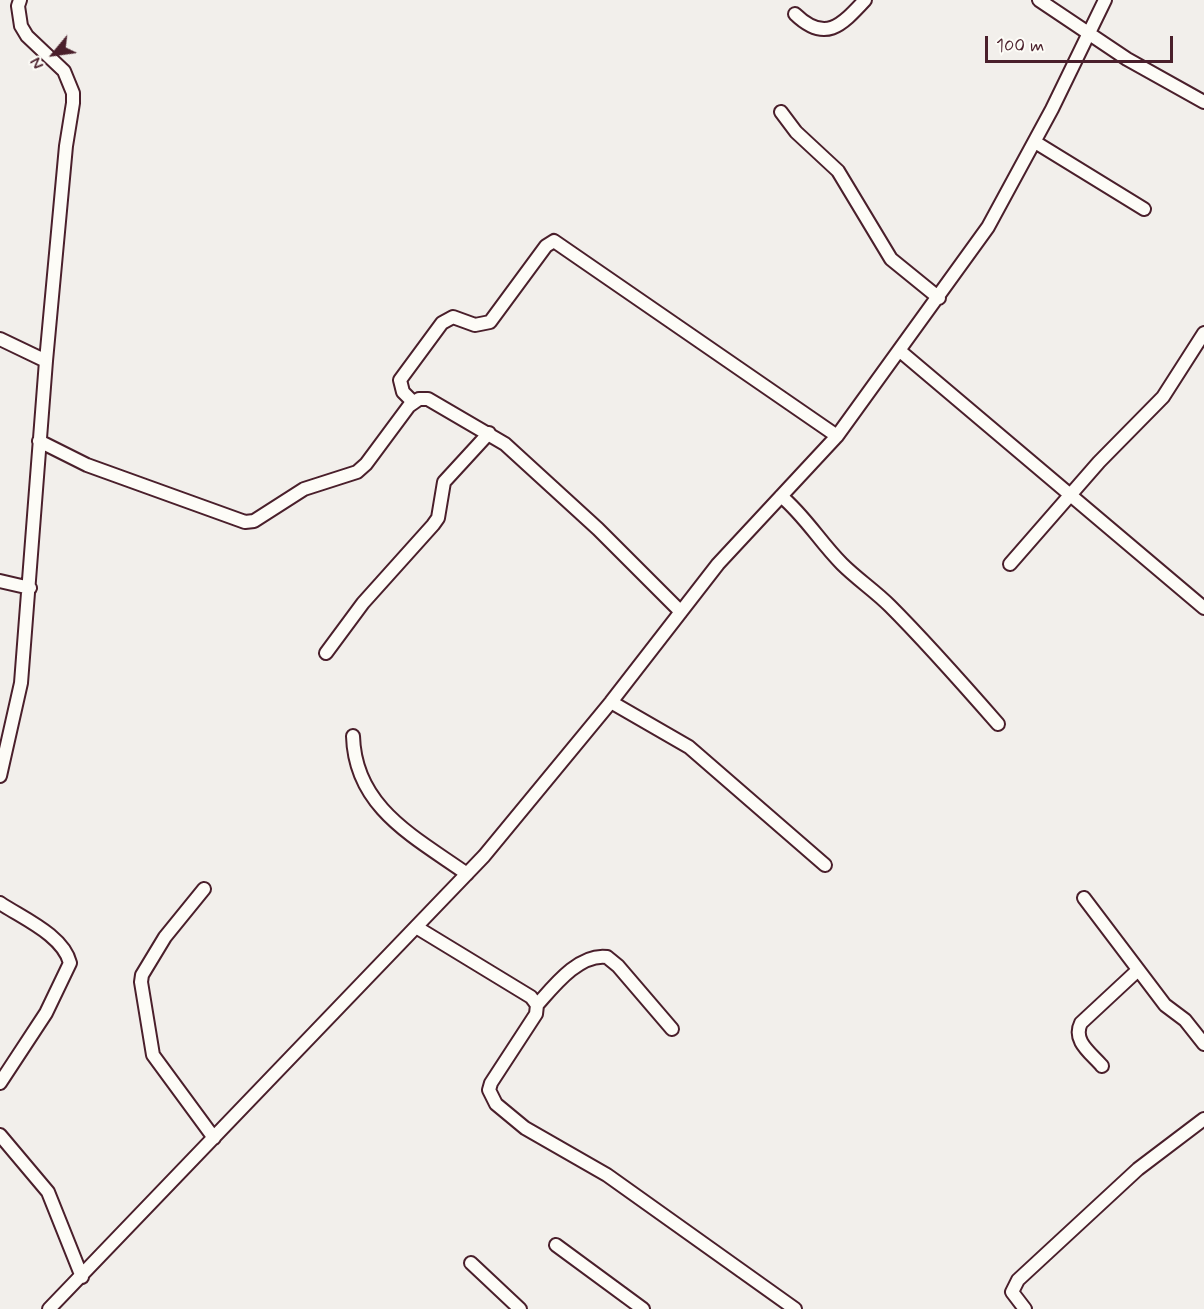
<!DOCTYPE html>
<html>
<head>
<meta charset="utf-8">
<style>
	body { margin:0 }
	#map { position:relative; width:1204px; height:1309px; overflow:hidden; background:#f2efeb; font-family:Mynerve,sans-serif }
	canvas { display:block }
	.north { position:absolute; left:24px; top:24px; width:60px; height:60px; -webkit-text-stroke:4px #fdfcf7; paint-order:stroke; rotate:241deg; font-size:16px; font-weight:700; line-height:24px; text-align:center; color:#4a1f2b }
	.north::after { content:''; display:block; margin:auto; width:21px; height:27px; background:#4a1f2b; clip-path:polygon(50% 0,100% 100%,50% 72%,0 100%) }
	.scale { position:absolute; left:985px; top:36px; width:188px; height:27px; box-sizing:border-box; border:3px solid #4a1f2b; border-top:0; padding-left:8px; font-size:18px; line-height:21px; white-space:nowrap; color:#4a1f2b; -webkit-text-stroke:4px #fdfcf7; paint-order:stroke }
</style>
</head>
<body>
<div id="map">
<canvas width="1204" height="1309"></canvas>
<div class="north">N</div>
<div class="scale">100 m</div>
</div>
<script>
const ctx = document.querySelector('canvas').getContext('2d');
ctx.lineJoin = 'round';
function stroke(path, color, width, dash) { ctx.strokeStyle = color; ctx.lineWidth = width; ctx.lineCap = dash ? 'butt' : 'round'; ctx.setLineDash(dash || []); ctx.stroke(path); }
const street = new Path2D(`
	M 1039,0 L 1127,59 L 1204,102
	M 795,14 C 825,43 841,26 865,0
	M 781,112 L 796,132 L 838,171 L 891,259 L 939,298
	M 1035,142 L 1144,209
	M 0,339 L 46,361
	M 900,351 L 1204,608
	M 413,402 L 403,392 L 400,380 L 442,323 L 453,317 L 475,325 L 490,322 L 546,246 L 554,241 L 837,436
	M 39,441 L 87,465 L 245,522 L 254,521 L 304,489 L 357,472 L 366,464 L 409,406 L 419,399 L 428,399 L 505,444 L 598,529 L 681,612
	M 781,496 C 805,516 820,542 842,564 C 857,579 875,591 890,606 C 928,644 963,684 998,724
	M 1010,564 L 1099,462 L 1163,397 L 1204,333
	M 0,581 L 30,588
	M 326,653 L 363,603 L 433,525 L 438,518 L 444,482 L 489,433
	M 611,702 L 689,747 L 825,865
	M 353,736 C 355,808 415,837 467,874
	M 0,776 L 21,683 L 46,361 L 66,146 L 73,103 L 73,93 L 64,71 L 27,36 L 21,26 L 18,6 L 20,0
	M 204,889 L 165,937 L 142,975 L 141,982 L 153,1055 L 214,1138
	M 1084,898 L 1165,1005 L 1185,1020 L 1204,1044
	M 0,903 C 22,918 63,935 70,963 L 46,1013 L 0,1083
	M 416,927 L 531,997 L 537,1005 L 536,1014 L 491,1083 L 489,1090 L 496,1104 L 525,1128 L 607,1175 L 795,1309
	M 537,1005 C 553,987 579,953 607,957 L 618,966 L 672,1029
	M 1102,1066 C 1091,1053 1072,1041 1081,1023 L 1138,970
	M 0,1135 L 48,1192 L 82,1277
	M 556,1245 L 643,1309
	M 471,1263 L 520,1309
	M 49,1309 L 484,856 L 611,702 L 718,564 L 837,436 L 988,227 L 1052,109 L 1105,0
	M 1025,1309 L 1012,1292 L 1018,1280 L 1138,1169 L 1204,1119`);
stroke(street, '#4a1f2b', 16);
stroke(street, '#fdfcf7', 12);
</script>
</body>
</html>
